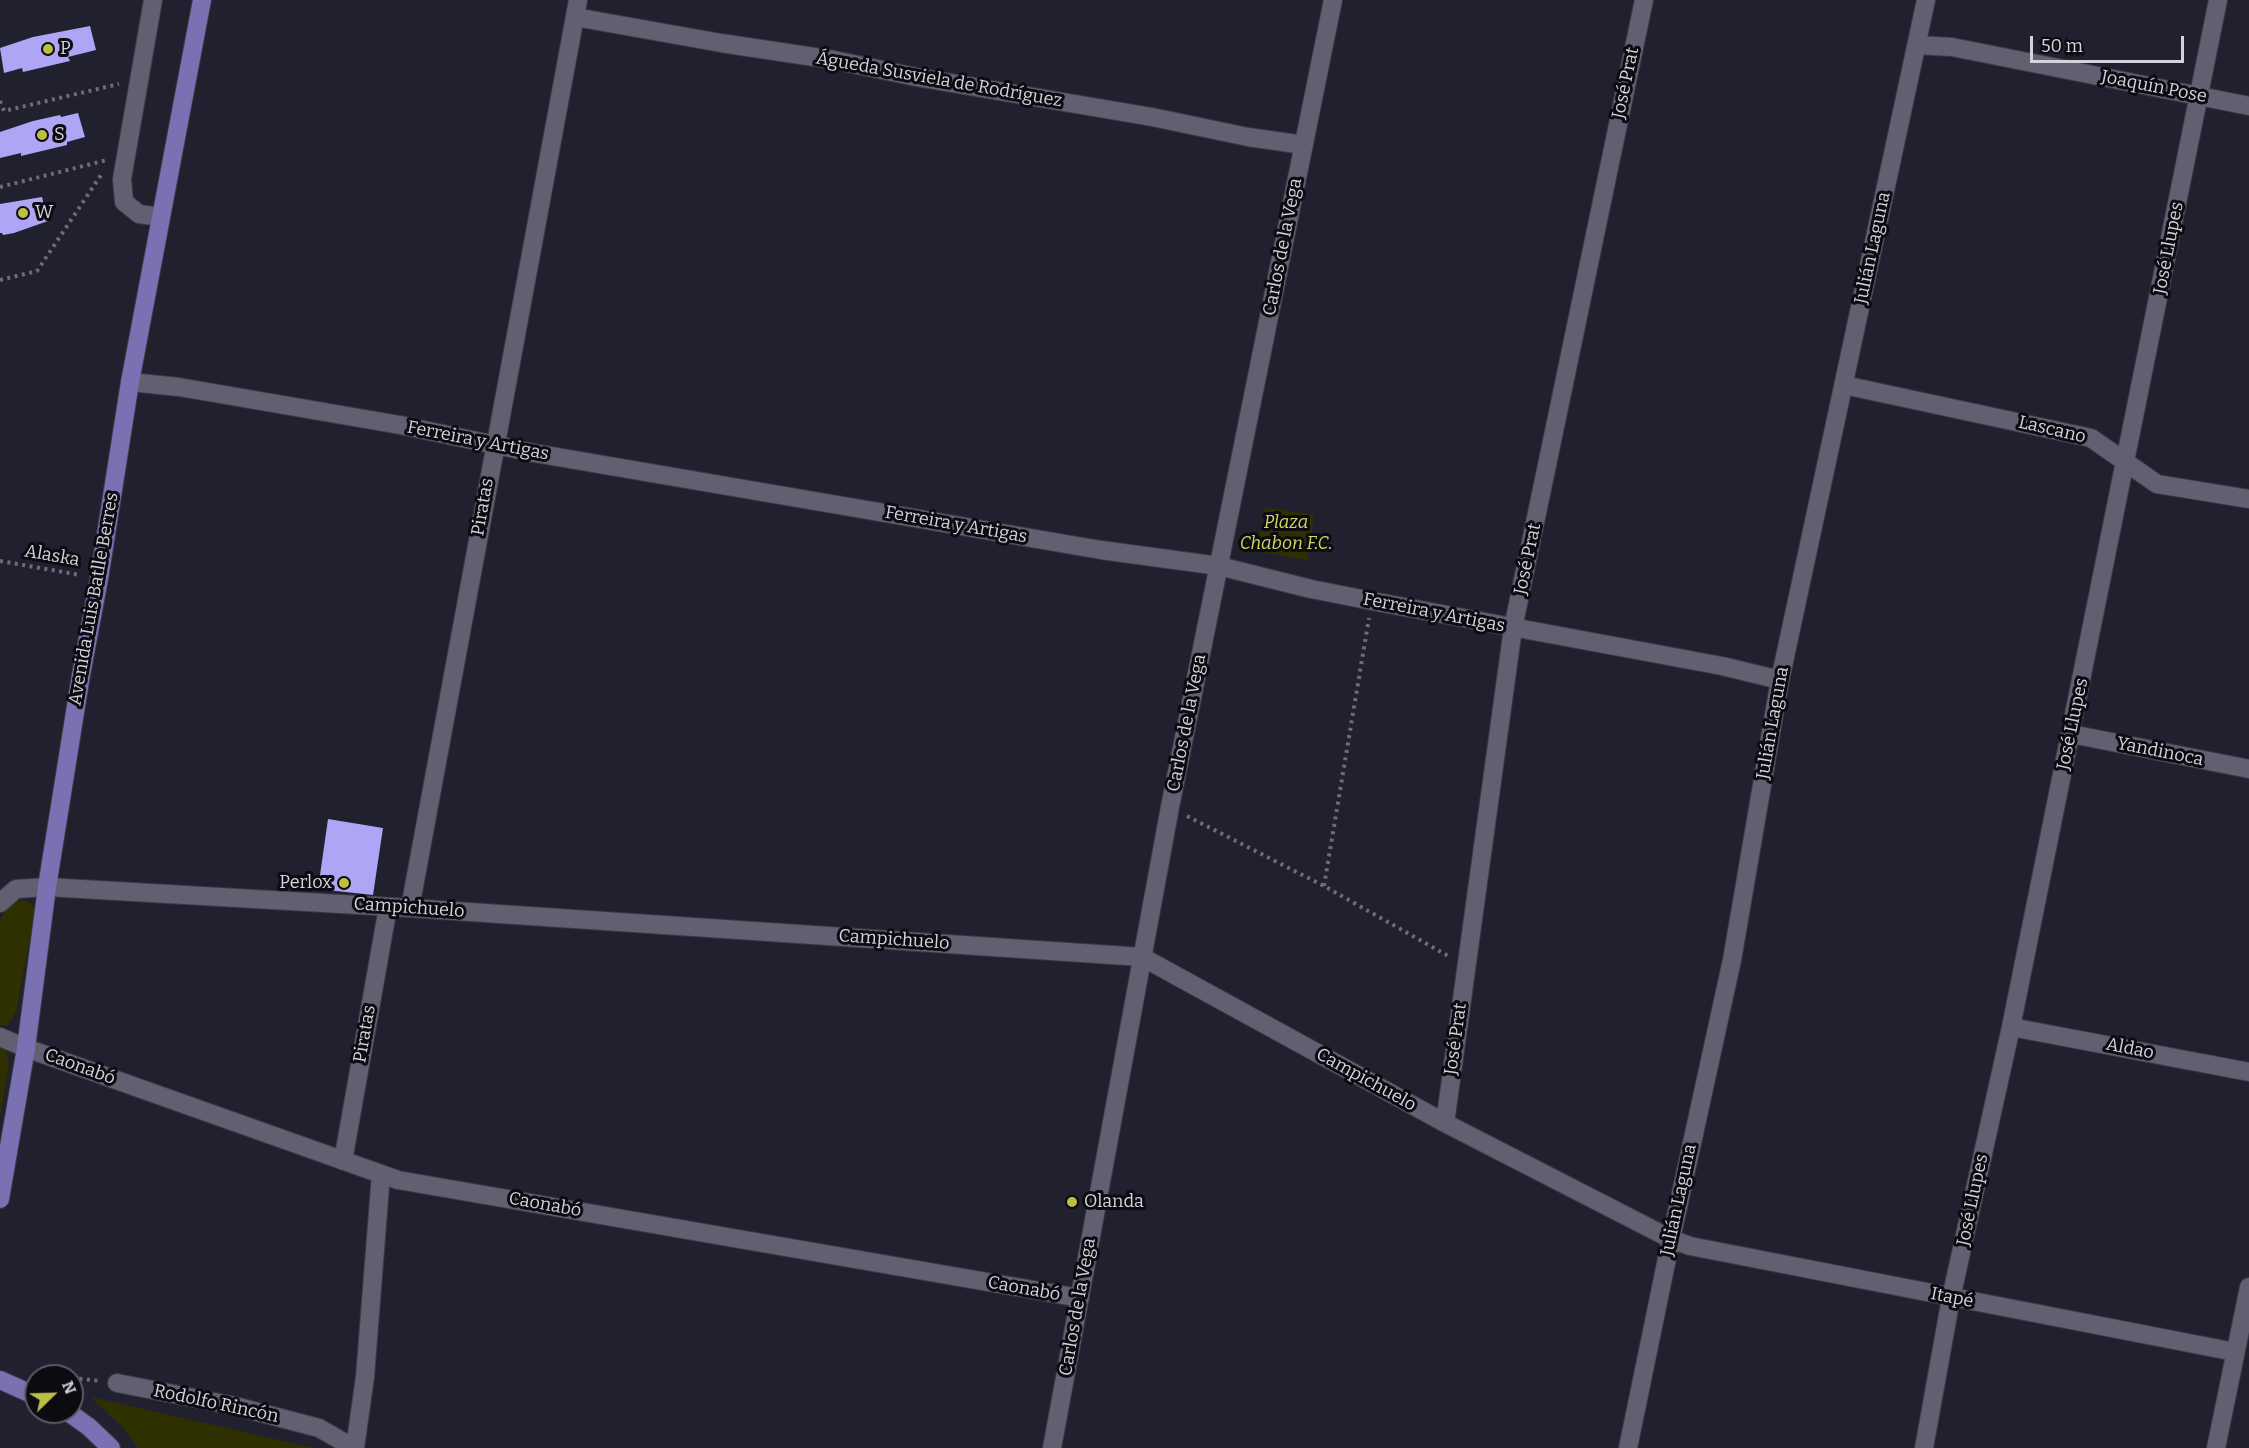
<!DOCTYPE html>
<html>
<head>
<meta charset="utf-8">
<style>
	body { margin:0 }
	#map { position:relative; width:2249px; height:1448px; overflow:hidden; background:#21202f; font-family:Bitter,serif }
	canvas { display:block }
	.north { position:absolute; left:24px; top:1364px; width:60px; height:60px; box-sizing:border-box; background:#0b0b11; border:2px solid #5b5b63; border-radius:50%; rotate:67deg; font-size:16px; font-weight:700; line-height:24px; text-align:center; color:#d4d3dd }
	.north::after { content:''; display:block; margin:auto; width:21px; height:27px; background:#bbc044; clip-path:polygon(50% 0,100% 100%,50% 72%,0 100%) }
	.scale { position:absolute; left:2030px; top:36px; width:154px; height:27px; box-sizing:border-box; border:3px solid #d4d3dd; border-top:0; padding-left:8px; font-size:18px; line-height:21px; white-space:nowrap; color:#d4d3dd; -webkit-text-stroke:4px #0b0b11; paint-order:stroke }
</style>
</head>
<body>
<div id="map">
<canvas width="2249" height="1448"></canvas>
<div class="north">N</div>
<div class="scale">50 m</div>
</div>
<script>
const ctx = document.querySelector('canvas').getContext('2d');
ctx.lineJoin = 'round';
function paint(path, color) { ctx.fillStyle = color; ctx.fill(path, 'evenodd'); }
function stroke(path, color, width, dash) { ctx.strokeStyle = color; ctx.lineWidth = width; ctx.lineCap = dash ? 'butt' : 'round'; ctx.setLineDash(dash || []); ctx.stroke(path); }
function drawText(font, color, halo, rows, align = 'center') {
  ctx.font = font + ' Bitter,serif'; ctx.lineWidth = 6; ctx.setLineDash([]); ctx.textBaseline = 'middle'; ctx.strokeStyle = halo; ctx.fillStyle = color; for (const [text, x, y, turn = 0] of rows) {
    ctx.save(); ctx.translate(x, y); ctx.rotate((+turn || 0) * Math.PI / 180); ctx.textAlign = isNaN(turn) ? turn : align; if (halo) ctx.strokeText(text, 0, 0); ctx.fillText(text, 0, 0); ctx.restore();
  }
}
paint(new Path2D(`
	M 1265,507 L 1314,515 L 1307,560 L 1257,551 Z
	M 22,900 L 32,904 L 35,911 L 16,1012 L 8,1025 L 0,1025 L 0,921 C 5,910 9,901 22,900 Z
	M 0,1043 L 6,1047 L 9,1065 L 0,1117 Z
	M 91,1397 L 314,1448 L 315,1448 L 138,1448 L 124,1429 Z`), '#2e3000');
paint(new Path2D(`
	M 90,26 L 96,50 L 68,57 L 70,61 L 23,72 L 22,68 L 4,73 L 0,48 L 33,37 Z
	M 78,113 L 85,137 L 67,142 L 67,145 L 21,156 L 21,153 L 0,158 L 0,132 L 33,121 L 60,115 L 61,117 Z
	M 42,197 L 48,221 L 14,233 L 3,235 L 2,233 L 0,233 L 0,204 Z
	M 328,819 L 383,828 L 373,895 L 318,889 Z`), '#aea6f4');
const minor = new Path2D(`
	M 153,0 L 122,179 L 124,202 L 139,214 L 161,217
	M 575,17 L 721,43 L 834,60 L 916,77 L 1152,117 L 1248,137 L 1304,145
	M 1917,45 L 1952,47 L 2249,106
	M 130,382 L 179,387 L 400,425 L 534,453 L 1101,550 L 1219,566 L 1311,589 L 1372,601 L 1722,666 L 1780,680
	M 1844,385 L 2091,438 L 2157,484 L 2249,499
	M 2071,734 L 2249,769
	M 0,903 L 16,889 L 47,887 L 410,908 L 1142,957 L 1445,1123 L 1671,1239 L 1690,1246 L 2235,1352
	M 410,908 L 578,0
	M 2011,1027 L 2249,1072
	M 0,1037 L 26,1048 L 398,1180 L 1080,1298
	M 1445,1123 L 1513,628 L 1644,0
	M 343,1161 L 388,907
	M 117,1383 L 235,1406 L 319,1428 L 354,1448
	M 355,1448 L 365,1377 L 381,1174
	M 1052,1448 L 1170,807 L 1333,0
	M 1628,1448 L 1671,1239 L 1732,960 L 1780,680 L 1926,0
	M 1924,1448 L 1951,1298 L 2011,1027 L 2218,0
	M 2216,1448 L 2249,1287`);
const major = new Path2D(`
	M 0,1199 L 26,1048 L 47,887 L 81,675 L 99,579 L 130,382 L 202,0
	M 0,1380 L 36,1396
	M 68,1412 L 89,1427 L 111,1448`);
stroke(minor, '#3b3a47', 20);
stroke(major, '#3b3a47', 20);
stroke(new Path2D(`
	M 0,101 L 4,111 L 119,84
	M 0,187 L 107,160
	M 0,280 L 37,271 L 103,172
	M 0,561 L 80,575
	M 1187,816 L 1324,886 L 1450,957
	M 1324,886 L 1369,618
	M 37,1374 L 55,1376
	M 72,1378 L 101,1381`), '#6d6c78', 4, [3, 4.5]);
stroke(minor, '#616071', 18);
stroke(major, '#7a71b2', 18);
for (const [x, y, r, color] of [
	[48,49,6,"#bbc044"],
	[42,135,6,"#bbc044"],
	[23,213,6,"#bbc044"],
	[344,883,6,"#bbc044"],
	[1072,1202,6,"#bbc044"]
]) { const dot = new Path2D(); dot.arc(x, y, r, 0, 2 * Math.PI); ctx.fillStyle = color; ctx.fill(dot); stroke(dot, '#0b0b11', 2); }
drawText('18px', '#d4d3dd', '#0b0b11', [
	["P",60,49],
	["S",54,135],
	["W",35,213],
	["Perlox",332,883,"right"],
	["Olanda",1084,1202]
], 'left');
drawText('18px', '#d4d3dd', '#0b0b11', [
	["Águeda Susviela de Rodríguez",939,80,10],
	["José Prat",1626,83,-78],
	["Joaquín Pose",2154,87,11],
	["Carlos de la Vega",1283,247,-79],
	["Julián Laguna",1873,248,-78],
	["José Llupes",2169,248,-79],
	["Lascano",2052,430,13],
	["Ferreira y Artigas",478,441,11],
	["Piratas",483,507,-80],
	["Ferreira y Artigas",956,525,10],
	["Alaska",52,556,10],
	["José Prat",1528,559,-78],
	["Avenida Luis Batlle Berres",94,599,-80],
	["Ferreira y Artigas",1434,613,11],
	["Carlos de la Vega",1187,723,-79],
	["Julián Laguna",1773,723,-80],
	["José Llupes",2073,724,-78],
	["Yandinoca",2160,752,11],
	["Campichuelo",409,908,4],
	["Campichuelo",894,940,4],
	["Piratas",365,1034,-80],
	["José Prat",1456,1039,-82],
	["Aldao",2130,1049,11],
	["Caonabó",80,1067,20],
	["Campichuelo",1366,1080,29],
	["Julián Laguna",1679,1200,-78],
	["José Llupes",1973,1200,-78],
	["Caonabó",545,1205,10],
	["Caonabó",1024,1289,10],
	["Itapé",1952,1298,11],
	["Carlos de la Vega",1078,1307,-80],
	["Rodolfo Rincón",216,1404,12]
]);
drawText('italic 18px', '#d2d761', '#0b0b11', [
	["Plaza",1286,523],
	["Chabon F.C.",1286,544]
]);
</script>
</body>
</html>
